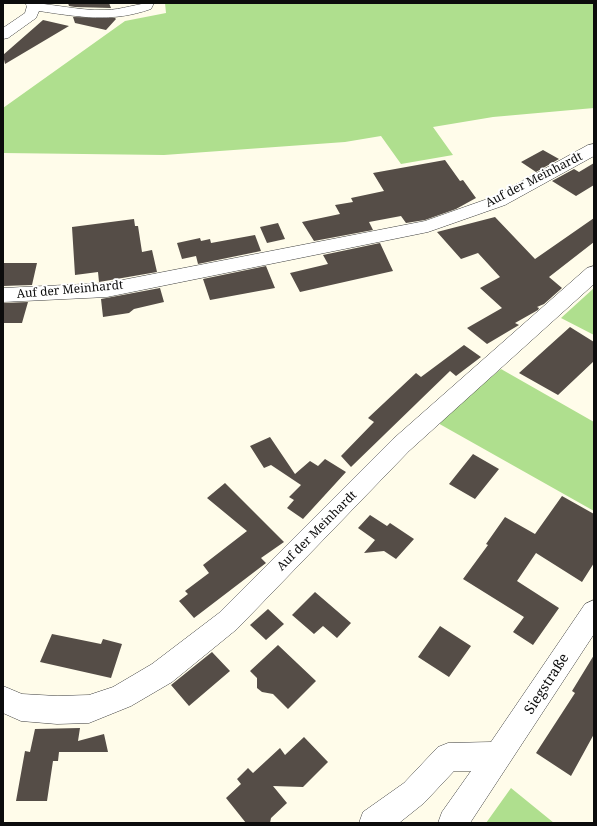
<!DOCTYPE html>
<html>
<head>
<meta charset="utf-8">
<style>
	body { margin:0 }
	#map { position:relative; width:597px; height:826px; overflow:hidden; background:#fffcea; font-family:"Noto Serif",serif }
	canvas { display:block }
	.frame { position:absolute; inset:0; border:4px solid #0c0c0c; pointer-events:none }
</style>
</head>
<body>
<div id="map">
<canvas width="597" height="826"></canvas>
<div class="frame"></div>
</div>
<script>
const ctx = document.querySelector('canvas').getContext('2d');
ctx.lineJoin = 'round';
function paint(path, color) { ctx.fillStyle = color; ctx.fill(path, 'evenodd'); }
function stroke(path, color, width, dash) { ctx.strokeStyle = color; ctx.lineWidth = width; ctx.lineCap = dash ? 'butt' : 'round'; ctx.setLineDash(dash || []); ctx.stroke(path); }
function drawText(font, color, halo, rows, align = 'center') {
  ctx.font = font + ' "Noto Serif",serif'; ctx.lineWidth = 4; ctx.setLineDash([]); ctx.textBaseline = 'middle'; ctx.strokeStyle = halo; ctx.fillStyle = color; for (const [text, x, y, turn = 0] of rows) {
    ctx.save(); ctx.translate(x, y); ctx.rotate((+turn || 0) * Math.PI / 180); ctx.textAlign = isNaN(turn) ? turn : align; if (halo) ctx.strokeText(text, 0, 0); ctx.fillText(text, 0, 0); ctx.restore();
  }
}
paint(new Path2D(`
	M 165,3 L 594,3 L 594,108 L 493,117 L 433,127 L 453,155 L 401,164 L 381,136 L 345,142 L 164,155 L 3,153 L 3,108 L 125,21 L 166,13 Z
	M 594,288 L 594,335 L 561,318 Z
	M 501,369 L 594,422 L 594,511 L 436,422 Z
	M 511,788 L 554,823 L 486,823 Z`), '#afdf8e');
paint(new Path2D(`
	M 68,3 L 109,3 L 111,8 L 75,7 L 69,6 Z
	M 73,17 L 115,18 L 116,19 L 106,30 L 75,23 Z
	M 43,20 L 69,26 L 5,64 L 3,55 Z
	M 543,150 L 559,159 L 536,172 L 521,162 Z
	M 445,160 L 460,181 L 463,180 L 476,198 L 456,209 L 425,220 L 406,223 L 401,216 L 369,222 L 373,230 L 314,241 L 302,222 L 340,214 L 335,205 L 353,202 L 351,198 L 384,191 L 373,173 Z
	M 594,163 L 594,185 L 576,196 L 552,181 L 574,169 L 579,172 Z
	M 495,217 L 535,259 L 594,218 L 594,242 L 549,277 L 562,288 L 544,304 L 537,307 L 539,308 L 538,310 L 515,323 L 519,325 L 487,344 L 467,328 L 502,308 L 480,288 L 500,277 L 478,253 L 461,259 L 437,232 Z
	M 134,219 L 135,226 L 138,226 L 142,252 L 152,250 L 157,272 L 99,282 L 98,272 L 75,275 L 72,227 Z
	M 278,223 L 285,239 L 267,243 L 260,227 Z
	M 255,235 L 261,251 L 198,264 L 196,256 L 182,259 L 177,243 L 200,238 L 201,241 L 210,239 L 211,243 Z
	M 380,243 L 393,271 L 300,292 L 290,273 L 328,264 L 323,255 Z
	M 3,263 L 37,263 L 32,285 L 3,286 Z
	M 266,266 L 275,288 L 210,300 L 203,279 Z
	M 160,288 L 164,302 L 134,309 L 129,313 L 103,317 L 101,299 Z
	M 28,302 L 22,323 L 3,323 L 3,303 Z
	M 570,327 L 594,342 L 594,361 L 558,395 L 519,373 Z
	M 464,345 L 481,357 L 456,376 L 450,371 L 351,467 L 341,456 L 374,422 L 368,418 L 416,373 L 421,377 Z
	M 270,437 L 295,474 L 310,461 L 318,466 L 325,459 L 346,472 L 303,519 L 287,508 L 294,500 L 289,497 L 301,485 L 271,465 L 264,468 L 250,446 Z
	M 473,454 L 499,469 L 475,499 L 449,484 Z
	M 225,483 L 284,542 L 261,558 L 266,563 L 194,618 L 179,601 L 188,594 L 185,591 L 209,573 L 203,565 L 247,531 L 207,498 Z
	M 562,496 L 594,514 L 594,563 L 582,582 L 536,553 L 517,581 L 559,608 L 533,645 L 513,632 L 524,617 L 463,579 L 488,545 L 486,544 L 505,517 L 535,534 Z
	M 370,515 L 387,526 L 390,523 L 414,539 L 396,559 L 384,551 L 364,553 L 375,540 L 358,528 Z
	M 315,592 L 351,623 L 337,638 L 323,626 L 314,634 L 292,615 Z
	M 268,609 L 284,624 L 266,640 L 250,625 Z
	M 440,626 L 471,646 L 449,677 L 418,657 Z
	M 52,634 L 101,644 L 103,639 L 122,644 L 111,678 L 40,662 Z
	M 278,645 L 316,681 L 288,709 L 273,694 L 262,692 L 257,688 L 257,678 L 250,671 Z
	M 212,652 L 230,671 L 189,706 L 171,685 Z
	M 594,655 L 594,734 L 571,776 L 536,753 L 575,693 L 572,691 Z
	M 80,728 L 78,741 L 104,734 L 108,752 L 59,752 L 58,761 L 53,761 L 47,801 L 16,801 L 25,751 L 30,752 L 35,729 Z
	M 304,737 L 328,762 L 303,787 L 273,786 L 287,803 L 271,818 L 270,823 L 246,823 L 226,798 L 241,784 L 237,779 L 248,768 L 253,773 L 280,748 L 285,755 Z`), '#554d47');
const minor = new Path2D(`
	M 25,3 C 52,3 78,11 105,10 C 122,10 137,3 154,3 L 151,9 C 111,23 80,17 39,11 L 36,18 L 8,38 L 3,39 L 3,28 L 25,13 L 27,6 Z
	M 594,144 L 594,156 L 505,205 L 428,232 L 107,297 L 3,302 L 3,288 L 107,283 L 425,221 L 493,197 L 588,145 Z
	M 594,266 L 594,284 L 409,451 L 237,629 L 172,682 L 131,706 L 89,723 L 57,724 L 21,721 L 3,713 L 3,686 L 22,694 L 57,696 L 89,695 L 113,687 L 152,664 L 219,613 L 393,439 L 587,268 Z
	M 594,600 L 594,634 L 470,823 L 438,823 L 442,812 L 471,771 L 454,771 L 424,803 L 399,823 L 359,823 L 363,812 L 404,783 L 438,747 L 448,743 L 491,742 L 585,604 Z`);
stroke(minor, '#3f3f3f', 1);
paint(minor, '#fff');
drawText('12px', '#0c0c0c', '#fff', [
	["Auf der Meinhardt",534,180,-27],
	["Auf der Meinhardt",70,290,-5],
	["Auf der Meinhardt",317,531,-45]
]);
drawText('14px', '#0c0c0c', '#fff', [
	["Siegstraße",547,684,-57]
]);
</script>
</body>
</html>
